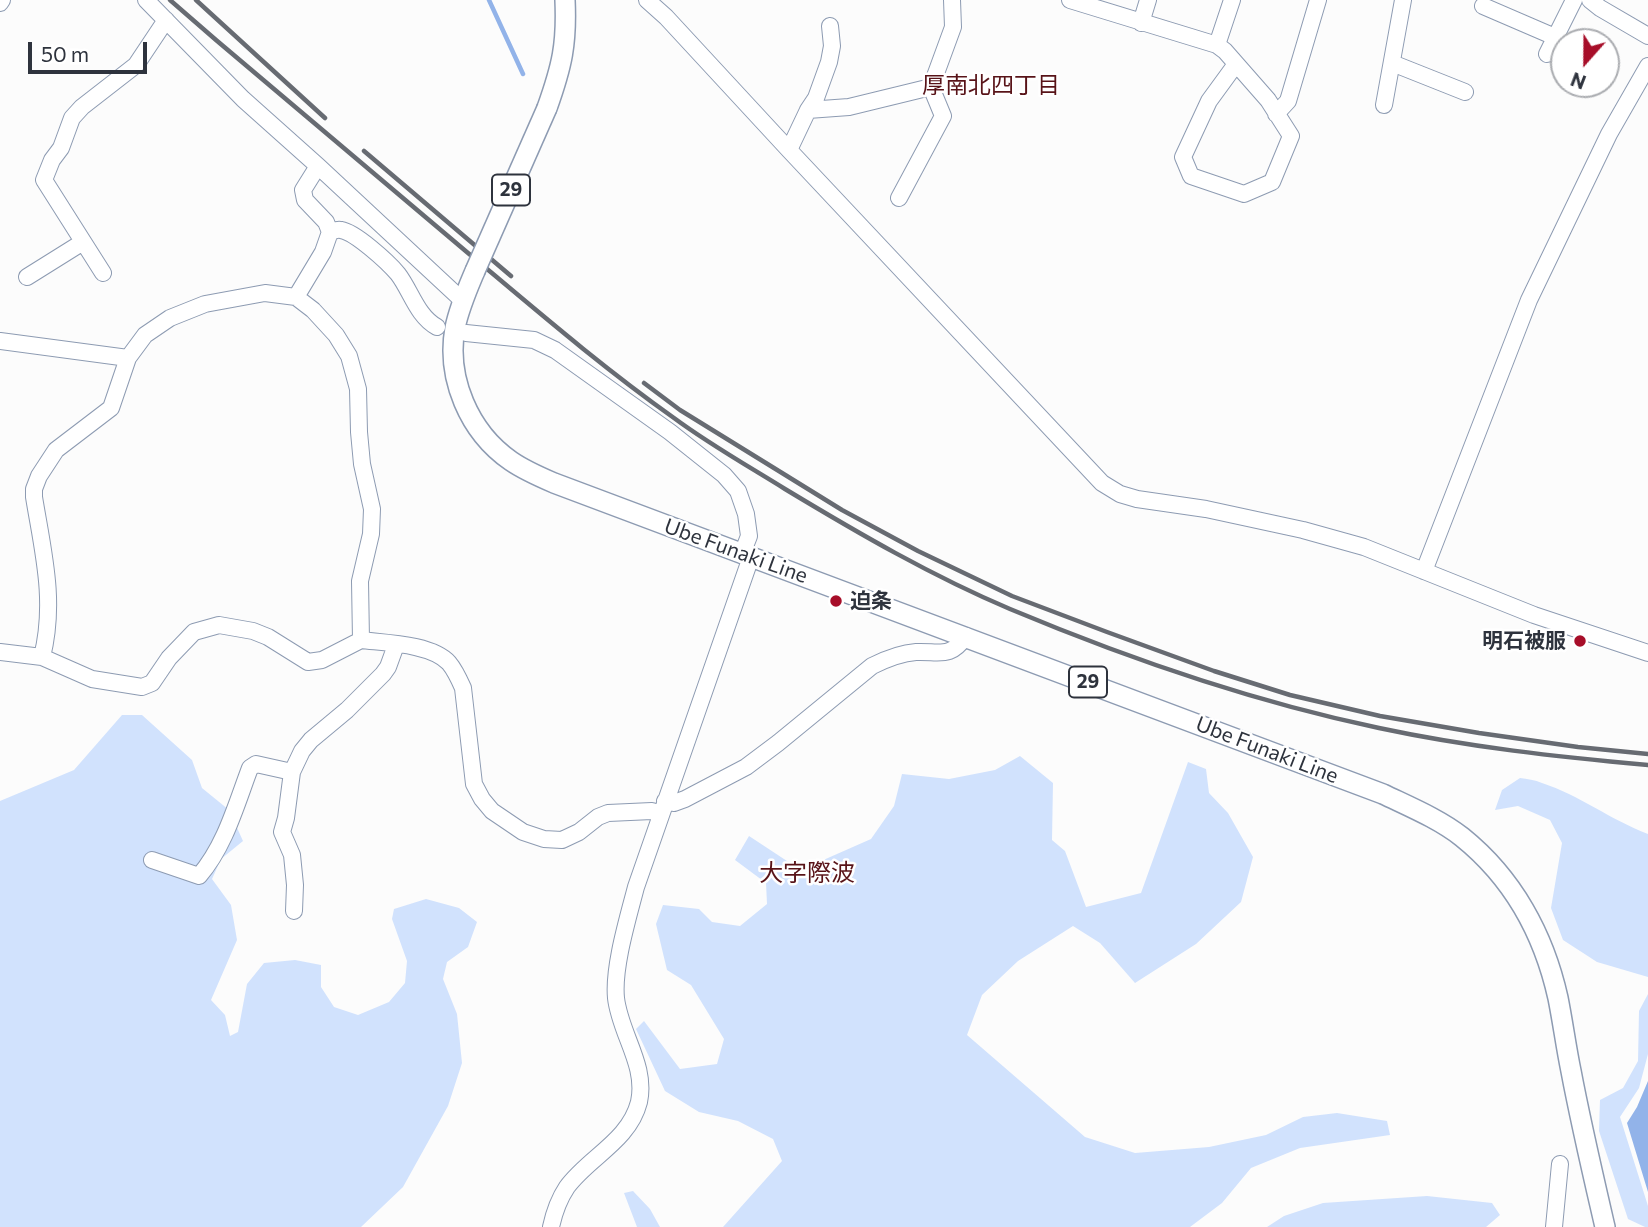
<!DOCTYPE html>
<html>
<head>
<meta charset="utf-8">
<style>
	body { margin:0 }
	#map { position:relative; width:1648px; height:1227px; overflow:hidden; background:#fcfcfc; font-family:Commissioner,sans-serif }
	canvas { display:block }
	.north { position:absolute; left:1550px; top:28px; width:70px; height:70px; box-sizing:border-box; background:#fff; border:2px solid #abadb1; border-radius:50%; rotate:201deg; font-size:19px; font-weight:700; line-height:28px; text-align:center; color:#2e333d }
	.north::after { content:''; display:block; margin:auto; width:24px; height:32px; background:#a70e29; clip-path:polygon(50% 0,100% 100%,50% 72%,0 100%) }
	.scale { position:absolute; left:28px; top:42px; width:119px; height:32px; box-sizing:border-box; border:4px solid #2e333d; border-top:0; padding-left:9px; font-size:21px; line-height:24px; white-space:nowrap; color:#2e333d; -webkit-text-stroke:5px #fff; paint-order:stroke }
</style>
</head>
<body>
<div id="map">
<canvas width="1648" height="1227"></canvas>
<div class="north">N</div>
<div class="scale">50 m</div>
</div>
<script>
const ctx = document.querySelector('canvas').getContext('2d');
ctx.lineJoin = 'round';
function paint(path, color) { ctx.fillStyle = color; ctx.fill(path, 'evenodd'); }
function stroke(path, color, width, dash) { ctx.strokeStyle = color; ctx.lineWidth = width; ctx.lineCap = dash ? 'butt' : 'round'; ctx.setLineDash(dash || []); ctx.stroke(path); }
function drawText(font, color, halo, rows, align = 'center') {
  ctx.font = font + ' Commissioner,"Noto Sans JP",sans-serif'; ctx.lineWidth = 5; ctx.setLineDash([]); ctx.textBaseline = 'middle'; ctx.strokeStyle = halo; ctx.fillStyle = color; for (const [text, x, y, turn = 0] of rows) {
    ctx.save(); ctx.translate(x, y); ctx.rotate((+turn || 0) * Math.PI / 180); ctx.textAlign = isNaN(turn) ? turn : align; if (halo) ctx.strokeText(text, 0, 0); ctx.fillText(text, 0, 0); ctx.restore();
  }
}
paint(new Path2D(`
	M 122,715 L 142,715 L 192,760 L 202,788 L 229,810 L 243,841 L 221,859 L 212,879 L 231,905 L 237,940 L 211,1000 L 225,1015 L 230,1036 L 238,1032 L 247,984 L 264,963 L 295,960 L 321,965 L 321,987 L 334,1007 L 358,1015 L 389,1002 L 405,983 L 407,961 L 392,919 L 394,909 L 426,899 L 459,908 L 477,922 L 468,947 L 447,962 L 443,979 L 457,1014 L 462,1063 L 448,1106 L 403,1187 L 361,1227 L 0,1227 L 0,801 L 74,770 Z
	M 1020,756 L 1053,783 L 1052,840 L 1065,851 L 1086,907 L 1141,893 L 1188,762 L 1206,769 L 1209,793 L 1228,813 L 1253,857 L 1241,902 L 1196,944 L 1135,983 L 1100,943 L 1073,926 L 1018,961 L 982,995 L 967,1035 L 1085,1137 L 1135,1153 L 1209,1147 L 1266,1135 L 1303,1117 L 1337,1113 L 1387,1121 L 1390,1135 L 1300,1148 L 1251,1168 L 1222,1203 L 1190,1227 L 723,1227 L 782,1161 L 773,1139 L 738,1121 L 699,1112 L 665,1091 L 636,1029 L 644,1021 L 680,1069 L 717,1064 L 724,1039 L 691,985 L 667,970 L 656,924 L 663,905 L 699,909 L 712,922 L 740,926 L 767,904 L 766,883 L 735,860 L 749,836 L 787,861 L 812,865 L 871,839 L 894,806 L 902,774 L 949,779 L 995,770 Z
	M 1520,778 C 1527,779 1535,780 1542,783 C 1579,795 1611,820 1648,834 L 1648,977 L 1597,962 L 1563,940 L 1551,908 L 1562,843 L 1550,820 L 1518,806 L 1495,810 L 1502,790 Z
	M 1648,994 L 1648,1054 L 1639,1088 L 1620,1117 L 1648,1206 L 1648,1227 L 1645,1227 L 1628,1219 L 1599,1131 L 1600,1100 L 1623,1088 L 1638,1061 L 1639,1011 Z
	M 633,1191 L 650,1209 L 660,1227 L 637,1227 L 624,1193 Z
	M 1427,1196 L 1492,1203 L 1500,1215 L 1486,1227 L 1267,1227 L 1284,1216 L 1323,1203 Z`), '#d1e2fd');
paint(new Path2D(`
	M 1648,1081 L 1648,1192 L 1627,1123 L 1637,1107 Z`), '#92b3e9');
stroke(new Path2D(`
	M 489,0 L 523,74`), '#92b3e9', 4.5);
const minor = new Path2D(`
	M 146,0 L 243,99 L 318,166 L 463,301
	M 647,0 L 666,17 L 789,150 L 1102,483 L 1120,494 L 1137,499 L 1206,509 L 1303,530 L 1364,547 L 1534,615 L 1648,653
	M 1070,0 L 1217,45 L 1225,51 L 1268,100 L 1291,136 L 1272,182 L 1244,194 L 1191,176 L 1183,157 L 1209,101 L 1236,64
	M 1590,0 L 1600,8 L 1648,36
	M 0,3 L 2,0
	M 1483,6 L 1555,37
	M 1141,23 L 1148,0
	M 1217,45 L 1232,0
	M 1547,54 L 1574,0
	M 1392,63 L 1465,92
	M 1384,105 L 1403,0
	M 808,110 L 849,107 L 931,87
	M 1276,114 L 1288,101 L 1318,0
	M 789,150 L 808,110 L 816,98 L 829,62 L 832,46 L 830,26
	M 899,198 L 943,116 L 931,87 L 953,27 L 952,0
	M 330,232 C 334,231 337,229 341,230 C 355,232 388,262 398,274 C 411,291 417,316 437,327
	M 103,273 L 44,180 L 52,160 L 61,148 L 72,118 L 82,107 L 136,65 L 166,20
	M 27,277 L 83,242
	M 296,297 L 323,252 L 330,232 L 326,222 L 305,200 L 303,190 L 318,166
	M 466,333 L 534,340 L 555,350 L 670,432 L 724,475 L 738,491 L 746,514 L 749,536 L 742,554
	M 0,341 L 128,358 L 145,335 L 170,318 L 205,304 L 265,293 L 296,297 L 313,310 L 336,335 L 349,356 L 358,389 L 359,432 L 362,464 L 372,509 L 371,534 L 360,581 L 361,640 C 386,643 432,644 449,663 C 455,670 459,679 463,688 L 474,784 L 482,799 L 492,811 L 523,832 L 544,839 L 562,840 L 579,832 L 598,817 L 608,813 L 652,811 L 661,814
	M 1424,571 L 1529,300 L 1609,134 L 1648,66
	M 0,652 L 42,657 L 92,679 L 142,687 L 152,683 L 169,658 L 194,632 L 219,625 L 253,631 L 268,637 L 308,662 L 322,660 L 361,640
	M 42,657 C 56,601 43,552 34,497 L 34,489 L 39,476 L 56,450 L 111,408 L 128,358
	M 665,801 L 674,803 L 685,799 L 746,767 L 778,743 L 872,666 C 886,659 901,653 916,652 C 940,651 950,659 966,636
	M 152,860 L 199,876 C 225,846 236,805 250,768 L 256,764 L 292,772
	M 294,911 L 295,885 L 292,855 L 282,832 L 286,818 L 292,772 L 302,751 L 311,740 L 347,710 L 383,674 L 388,667 L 396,645
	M 551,1227 C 554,1213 559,1199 567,1187 C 589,1157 629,1141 639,1102 C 647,1065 620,1034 616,998 C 613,967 628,918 636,887 L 751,557
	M 1554,1227 L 1560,1164`);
const major = new Path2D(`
	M 547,108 C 562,66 567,44 565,0
	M 475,271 C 467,290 459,308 455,328 C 446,378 469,432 511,461 C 524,470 540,477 554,483 L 1383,794 C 1410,807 1439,819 1462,837 C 1513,878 1544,935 1558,998 C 1563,1023 1566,1047 1571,1071 C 1581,1124 1593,1175 1605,1227`);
stroke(minor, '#8d9bb2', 18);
stroke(major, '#8d9bb2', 22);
stroke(minor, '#fff', 16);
stroke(major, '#fff', 19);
stroke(new Path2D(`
	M 170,0 L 216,40 C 300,111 384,182 468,253 C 536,310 602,367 674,418 C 709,444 748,466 785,489 C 858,533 932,576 1010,609 C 1127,658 1255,702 1379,728 C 1468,747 1558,757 1648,765
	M 196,0 L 325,118
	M 364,151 L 511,276
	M 644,383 L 680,410 L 842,510 L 918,551 L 1012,596 L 1107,632 L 1214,671 L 1290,695 L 1380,716 L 1479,733 L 1578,747 L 1648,754`), '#676b72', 4.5);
const majorBridge = new Path2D(`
	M 475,271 L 547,108`);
stroke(majorBridge, '#8d9bb2', 22, []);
stroke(majorBridge, '#fff', 19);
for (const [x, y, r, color] of [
	[836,601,7,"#a70e29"],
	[1580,641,7,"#a70e29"]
]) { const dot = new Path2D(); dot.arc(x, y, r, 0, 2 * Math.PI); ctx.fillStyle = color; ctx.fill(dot); stroke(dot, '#fff', 2.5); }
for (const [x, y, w] of [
	[511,190,38],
	[1088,682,38]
]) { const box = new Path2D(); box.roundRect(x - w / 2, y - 15.5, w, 31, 5); ctx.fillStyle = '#fff'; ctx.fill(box); stroke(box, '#2e333d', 2); }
drawText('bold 19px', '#2e333d', null, [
	["29",511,190],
	["29",1088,682]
]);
drawText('21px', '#2e333d', '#fff', [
	["Ube Funaki Line",736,551,20],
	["Ube Funaki Line",1267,750,21]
]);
drawText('bold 21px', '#2e333d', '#fff', [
	["迫条",850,601],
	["明石被服",1566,641,"right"]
], 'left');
drawText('23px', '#581318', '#fff', [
	["厚南北四丁目",991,85]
]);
drawText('24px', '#581318', '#fff', [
	["大字際波",807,873]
]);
</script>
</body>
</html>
